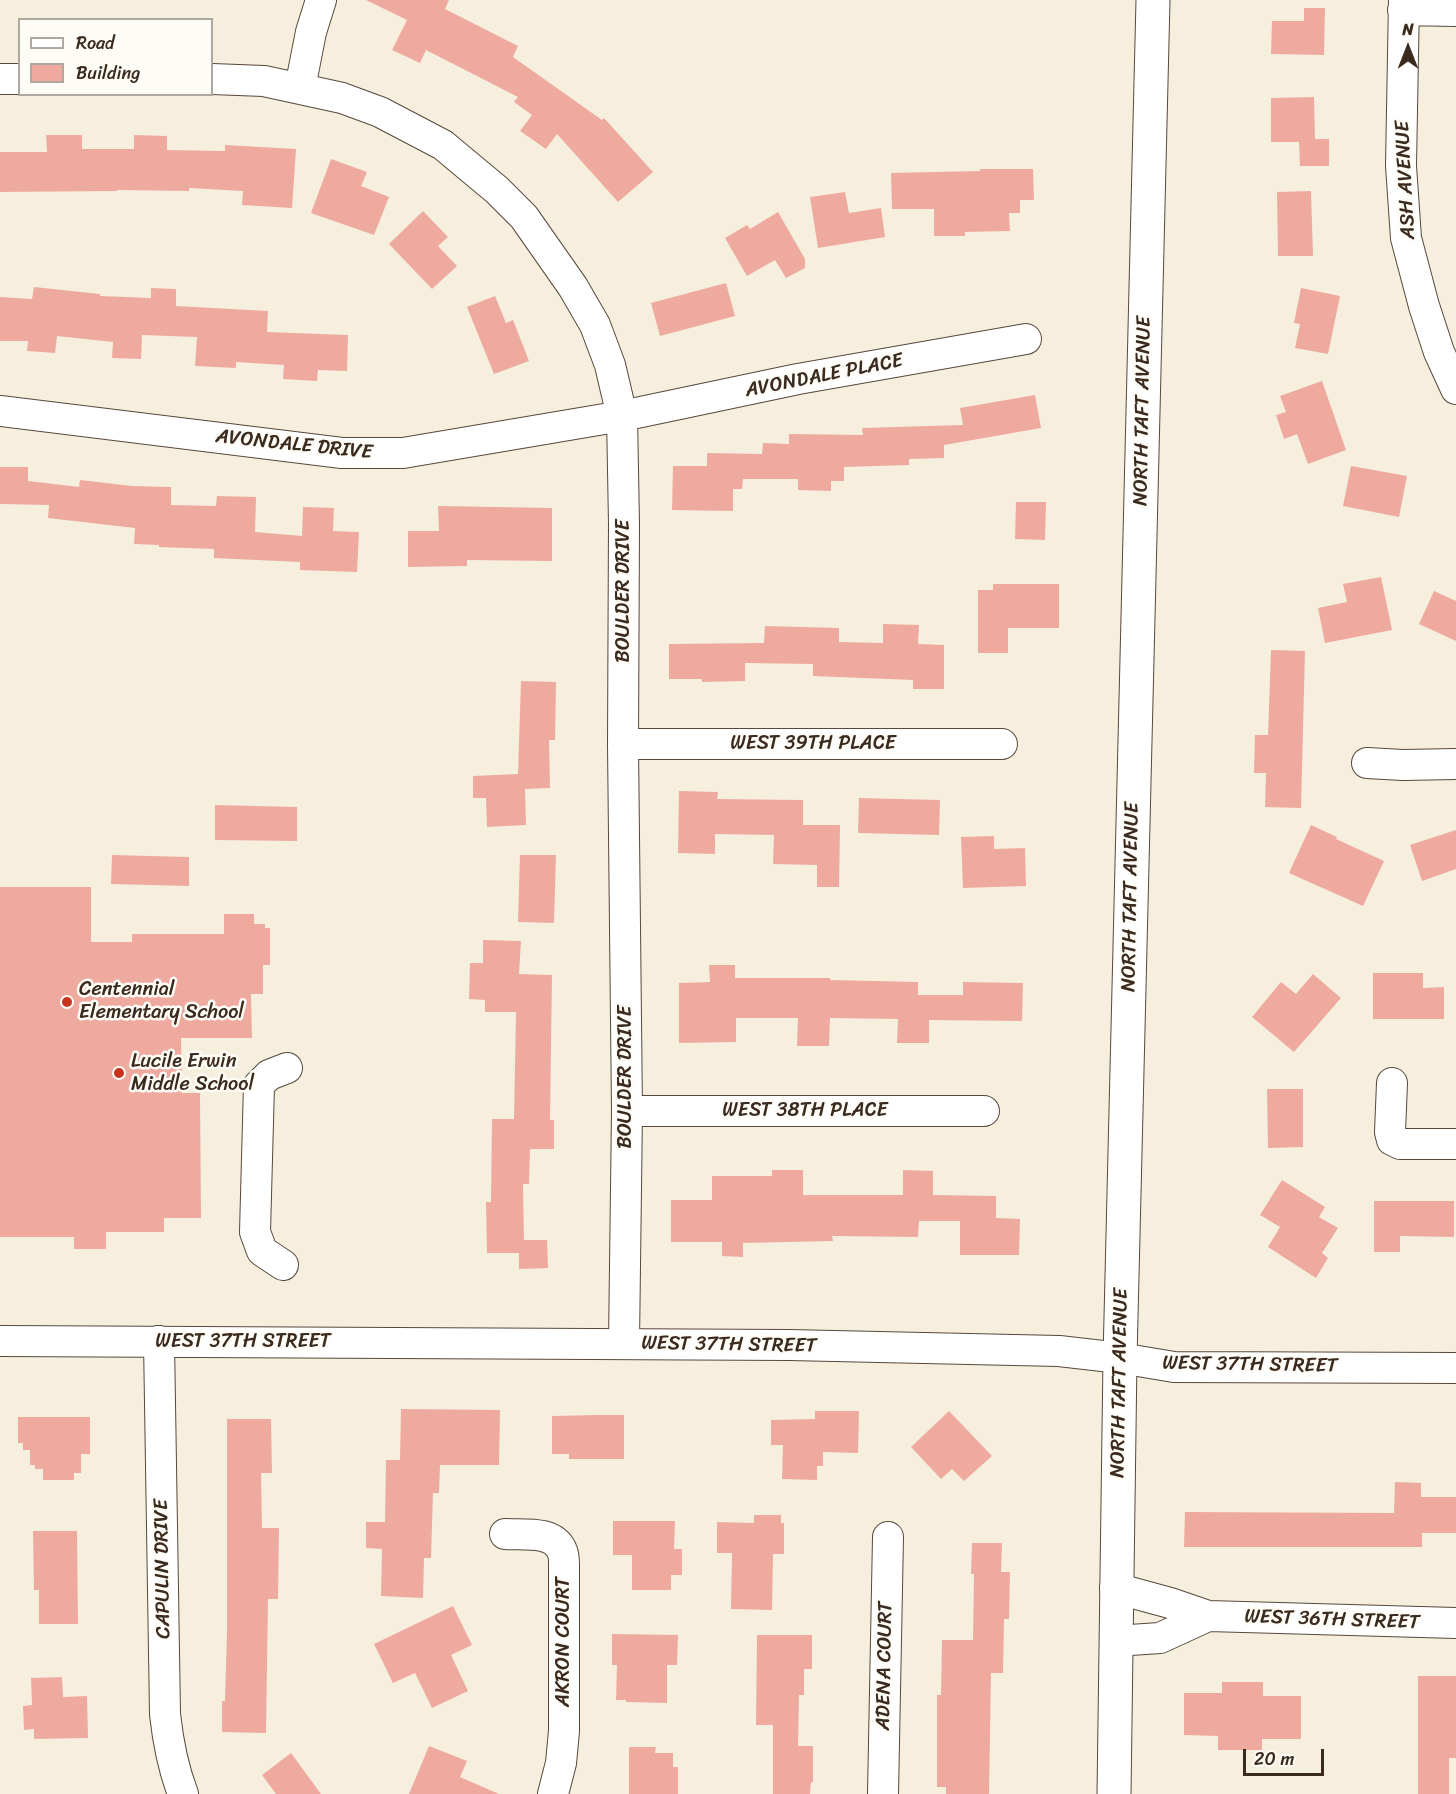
<!DOCTYPE html>
<html>
<head>
<meta charset="utf-8">
<style>
	body { margin:0 }
	#map { position:relative; width:1456px; height:1794px; overflow:hidden; background:#f6efde; font-family:Sriracha,sans-serif }
	canvas { display:block }
	.legend { position:absolute; left:18px; top:18px; width:195px; height:78px; box-sizing:border-box; background:#fdfcf7; border:2px solid #afa8a0; margin:0; padding:8px 10px; list-style:none; font-size:18px; color:#3b2a1e }
	.legend li { display:flex; align-items:center; gap:12px; height:30px }
	.legend b { width:30px; border:2px solid #afa8a0 }
	.north { position:absolute; left:1378px; top:18px; width:60px; height:60px; -webkit-text-stroke:4px #fdfcf7; paint-order:stroke; rotate:0deg; font-size:16px; font-weight:700; line-height:24px; text-align:center; color:#3b2a1e }
	.north::after { content:''; display:block; margin:auto; width:21px; height:27px; background:#3b2a1e; clip-path:polygon(50% 0,100% 100%,50% 72%,0 100%) }
	.scale { position:absolute; left:1243px; top:1749px; width:81px; height:27px; box-sizing:border-box; border:3px solid #3b2a1e; border-top:0; padding-left:8px; font-size:18px; line-height:21px; white-space:nowrap; color:#3b2a1e; -webkit-text-stroke:4px #fdfcf7; paint-order:stroke }
</style>
</head>
<body>
<div id="map">
<canvas width="1456" height="1794"></canvas>
<ul class="legend">
<li><b style="height:8px;background:#fff"></b>Road</li>
<li><b style="height:16px;background:#efaaa0"></b>Building</li>
</ul>
<div class="north">N</div>
<div class="scale">20 m</div>
</div>
<script>
const ctx = document.querySelector('canvas').getContext('2d');
ctx.lineJoin = 'round';
function paint(path, color) { ctx.fillStyle = color; ctx.fill(path, 'evenodd'); }
function stroke(path, color, width, dash) { ctx.strokeStyle = color; ctx.lineWidth = width; ctx.lineCap = dash ? 'butt' : 'round'; ctx.setLineDash(dash || []); ctx.stroke(path); }
function drawText(font, color, halo, rows, align = 'center') {
  ctx.font = font + ' Sriracha,sans-serif'; ctx.lineWidth = 5; ctx.setLineDash([]); ctx.textBaseline = 'middle'; ctx.strokeStyle = halo; ctx.fillStyle = color; for (const [text, x, y, turn = 0] of rows) {
    ctx.save(); ctx.translate(x, y); ctx.rotate((+turn || 0) * Math.PI / 180); ctx.textAlign = isNaN(turn) ? turn : align; if (halo) ctx.strokeText(text, 0, 0); ctx.fillText(text, 0, 0); ctx.restore();
  }
}
paint(new Path2D(`
	M 366,0 L 449,0 L 445,9 L 518,46 L 513,57 L 602,120 L 604,118 L 653,172 L 618,202 L 557,134 L 546,149 L 520,131 L 532,115 L 514,102 L 518,97 L 426,50 L 420,63 L 392,50 L 407,20 Z
	M 1304,8 L 1325,8 L 1324,55 L 1271,54 L 1272,21 L 1304,21 Z
	M 1314,97 L 1315,139 L 1329,139 L 1329,166 L 1300,166 L 1299,142 L 1271,142 L 1271,98 Z
	M 46,135 L 82,135 L 82,149 L 134,149 L 134,135 L 167,136 L 167,150 L 225,151 L 225,145 L 296,149 L 292,208 L 242,205 L 243,191 L 189,188 L 189,191 L 117,190 L 117,191 L 0,192 L 0,152 L 47,152 Z
	M 331,159 L 367,172 L 361,186 L 389,197 L 374,235 L 311,213 Z
	M 980,169 L 1033,169 L 1034,200 L 1020,200 L 1020,213 L 1009,213 L 1010,231 L 965,232 L 965,236 L 934,236 L 934,209 L 892,209 L 891,173 L 980,171 Z
	M 1311,191 L 1313,256 L 1278,256 L 1277,192 Z
	M 845,192 L 849,213 L 881,208 L 885,237 L 818,248 L 810,197 Z
	M 423,211 L 448,237 L 438,246 L 457,266 L 432,289 L 389,244 Z
	M 778,212 L 805,259 L 805,268 L 786,278 L 775,260 L 747,276 L 725,238 L 747,225 L 750,229 Z
	M 726,283 L 735,316 L 660,336 L 651,303 Z
	M 34,287 L 100,294 L 100,296 L 151,298 L 151,288 L 176,289 L 176,306 L 268,311 L 267,332 L 348,335 L 347,371 L 318,370 L 317,381 L 283,379 L 284,365 L 236,362 L 236,368 L 195,366 L 197,337 L 142,335 L 141,359 L 112,358 L 113,342 L 57,336 L 55,353 L 27,351 L 28,341 L 0,341 L 0,297 L 32,299 Z
	M 1301,288 L 1340,296 L 1328,354 L 1295,348 L 1300,324 L 1294,323 Z
	M 495,296 L 506,323 L 513,320 L 529,361 L 494,374 L 467,307 Z
	M 1322,381 L 1346,450 L 1308,464 L 1297,434 L 1284,439 L 1276,415 L 1286,412 L 1280,396 Z
	M 1035,395 L 1041,428 L 944,445 L 944,458 L 909,459 L 909,465 L 844,467 L 844,481 L 831,481 L 831,491 L 798,490 L 798,479 L 743,479 L 742,489 L 733,489 L 733,511 L 672,510 L 673,466 L 707,466 L 707,453 L 762,454 L 763,443 L 789,444 L 789,434 L 863,435 L 862,428 L 963,425 L 960,408 Z
	M 1351,466 L 1407,476 L 1399,517 L 1343,506 Z
	M 0,467 L 28,467 L 28,481 L 79,487 L 80,480 L 132,486 L 171,487 L 171,505 L 216,506 L 217,496 L 256,497 L 255,532 L 302,536 L 303,507 L 334,508 L 333,531 L 359,532 L 357,572 L 300,570 L 300,562 L 214,558 L 214,549 L 159,547 L 159,545 L 134,544 L 135,528 L 48,518 L 49,505 L 0,504 Z
	M 1016,502 L 1046,502 L 1045,540 L 1015,539 Z
	M 438,506 L 552,508 L 552,561 L 467,560 L 467,566 L 408,567 L 408,531 L 439,531 Z
	M 1381,577 L 1392,630 L 1325,643 L 1318,608 L 1347,602 L 1343,584 Z
	M 993,584 L 1059,584 L 1059,628 L 1008,628 L 1008,653 L 978,653 L 978,590 L 993,590 Z
	M 1434,591 L 1456,601 L 1456,641 L 1419,624 Z
	M 883,624 L 919,625 L 918,644 L 944,645 L 944,689 L 913,689 L 913,680 L 813,676 L 813,664 L 745,663 L 745,681 L 702,682 L 702,679 L 669,679 L 669,644 L 764,643 L 765,626 L 839,628 L 839,642 L 883,643 Z
	M 1271,650 L 1305,651 L 1301,808 L 1265,807 L 1266,773 L 1254,773 L 1255,735 L 1268,735 Z
	M 521,681 L 556,682 L 555,740 L 549,740 L 550,788 L 525,789 L 526,825 L 487,827 L 486,798 L 473,798 L 473,776 L 518,774 Z
	M 679,791 L 718,792 L 717,799 L 803,800 L 803,825 L 840,825 L 839,887 L 817,887 L 817,865 L 773,864 L 774,835 L 715,834 L 715,854 L 678,853 Z
	M 859,798 L 940,800 L 939,835 L 858,833 Z
	M 215,805 L 297,807 L 297,841 L 215,840 Z
	M 1311,825 L 1337,837 L 1336,839 L 1384,861 L 1363,906 L 1289,873 Z
	M 1456,830 L 1456,869 L 1422,881 L 1410,845 Z
	M 994,836 L 994,849 L 1025,848 L 1026,886 L 963,888 L 961,837 Z
	M 112,855 L 189,857 L 189,886 L 111,884 Z
	M 520,855 L 556,855 L 554,923 L 518,922 Z
	M 0,887 L 91,887 L 91,942 L 132,942 L 132,934 L 224,934 L 224,914 L 254,914 L 254,924 L 265,924 L 265,928 L 270,928 L 270,965 L 263,965 L 263,994 L 251,994 L 252,1038 L 181,1038 L 182,1093 L 200,1093 L 201,1218 L 164,1218 L 164,1232 L 106,1232 L 106,1249 L 74,1249 L 74,1237 L 0,1237 Z
	M 483,940 L 521,941 L 519,974 L 552,975 L 550,1120 L 554,1120 L 554,1149 L 530,1149 L 529,1184 L 523,1184 L 524,1240 L 547,1240 L 548,1268 L 519,1269 L 519,1253 L 487,1253 L 486,1202 L 491,1202 L 492,1119 L 514,1119 L 516,1012 L 485,1012 L 485,1000 L 469,999 L 470,963 L 483,963 Z
	M 709,965 L 735,965 L 735,978 L 830,978 L 830,980 L 918,982 L 918,995 L 963,995 L 963,982 L 1023,983 L 1022,1021 L 929,1020 L 929,1043 L 897,1043 L 898,1019 L 830,1018 L 829,1046 L 797,1046 L 798,1018 L 736,1018 L 736,1042 L 679,1043 L 679,983 L 710,982 Z
	M 1373,973 L 1423,973 L 1423,988 L 1444,987 L 1444,1019 L 1373,1019 Z
	M 1313,974 L 1341,998 L 1294,1052 L 1252,1017 L 1281,982 L 1296,994 Z
	M 1267,1089 L 1303,1089 L 1303,1147 L 1268,1148 Z
	M 772,1170 L 803,1170 L 803,1195 L 903,1195 L 903,1170 L 933,1171 L 933,1195 L 996,1196 L 996,1218 L 1020,1219 L 1019,1255 L 960,1255 L 960,1221 L 919,1221 L 918,1237 L 832,1236 L 833,1241 L 743,1243 L 743,1257 L 722,1256 L 722,1242 L 671,1242 L 671,1200 L 712,1200 L 712,1176 L 772,1176 Z
	M 1282,1180 L 1325,1207 L 1319,1217 L 1338,1228 L 1322,1253 L 1328,1258 L 1316,1278 L 1268,1247 L 1280,1227 L 1260,1215 Z
	M 1374,1201 L 1454,1201 L 1454,1237 L 1400,1236 L 1400,1252 L 1374,1252 Z
	M 401,1409 L 500,1410 L 499,1465 L 440,1465 L 439,1493 L 433,1493 L 431,1558 L 424,1558 L 423,1598 L 381,1596 L 382,1549 L 366,1548 L 366,1522 L 385,1522 L 386,1460 L 400,1460 Z
	M 815,1411 L 859,1411 L 858,1453 L 823,1452 L 823,1466 L 817,1466 L 817,1480 L 782,1479 L 783,1445 L 771,1445 L 771,1420 L 815,1419 Z
	M 949,1411 L 992,1456 L 964,1481 L 952,1469 L 941,1479 L 911,1447 Z
	M 596,1415 L 624,1415 L 624,1459 L 569,1459 L 569,1454 L 552,1454 L 552,1416 Z
	M 18,1417 L 90,1417 L 90,1454 L 81,1454 L 81,1473 L 74,1473 L 74,1480 L 43,1480 L 43,1469 L 35,1469 L 35,1465 L 30,1465 L 30,1450 L 23,1450 L 23,1443 L 18,1443 Z
	M 227,1419 L 271,1419 L 272,1473 L 261,1473 L 262,1528 L 279,1528 L 278,1599 L 268,1599 L 266,1733 L 222,1732 L 222,1701 L 225,1701 L 227,1632 Z
	M 1395,1482 L 1421,1483 L 1421,1497 L 1456,1497 L 1456,1533 L 1422,1533 L 1422,1547 L 1184,1547 L 1185,1512 L 1394,1513 Z
	M 754,1515 L 781,1515 L 781,1523 L 784,1523 L 784,1554 L 773,1554 L 772,1610 L 731,1609 L 732,1553 L 717,1553 L 717,1522 L 754,1523 Z
	M 613,1521 L 675,1521 L 674,1549 L 682,1549 L 682,1575 L 671,1575 L 671,1590 L 632,1590 L 632,1555 L 613,1555 Z
	M 33,1531 L 77,1531 L 78,1624 L 39,1624 L 39,1590 L 34,1590 Z
	M 972,1543 L 1002,1543 L 1001,1572 L 1010,1572 L 1009,1619 L 1004,1619 L 1003,1673 L 991,1673 L 989,1794 L 946,1794 L 946,1787 L 937,1787 L 937,1695 L 941,1695 L 942,1640 L 973,1640 L 974,1574 L 971,1574 Z
	M 453,1606 L 472,1645 L 451,1655 L 468,1691 L 432,1708 L 415,1673 L 393,1683 L 374,1644 Z
	M 612,1634 L 678,1635 L 677,1665 L 667,1665 L 667,1703 L 626,1702 L 626,1700 L 616,1700 L 617,1665 L 612,1665 Z
	M 757,1635 L 812,1635 L 812,1669 L 804,1669 L 804,1695 L 799,1695 L 798,1746 L 813,1746 L 813,1782 L 811,1782 L 810,1794 L 773,1794 L 773,1725 L 756,1725 Z
	M 1418,1676 L 1456,1676 L 1456,1758 L 1449,1758 L 1449,1794 L 1418,1794 Z
	M 62,1677 L 63,1697 L 87,1696 L 88,1738 L 34,1739 L 34,1729 L 24,1730 L 23,1706 L 32,1705 L 31,1678 Z
	M 1222,1682 L 1263,1682 L 1263,1696 L 1301,1696 L 1301,1739 L 1262,1739 L 1262,1750 L 1218,1750 L 1218,1736 L 1184,1735 L 1184,1693 L 1222,1693 Z
	M 429,1746 L 467,1761 L 460,1777 L 499,1794 L 409,1794 Z
	M 629,1747 L 656,1747 L 655,1753 L 673,1753 L 673,1767 L 678,1767 L 678,1794 L 629,1794 Z
	M 291,1753 L 321,1794 L 276,1794 L 262,1775 Z`), '#efaaa0');
const minor = new Path2D(`
	M 1404,0 L 1401,166 L 1406,238 L 1424,306 L 1439,352 L 1456,389
	M 1403,10 L 1456,11
	M 0,79 L 20,79
	M 212,79 L 264,81 L 342,98 L 380,112 L 443,145 L 497,190 L 524,217 L 573,287 L 595,325 L 610,365 L 622,416 L 624,524 L 623,744 L 627,1111 L 624,1343
	M 300,88 L 311,32 L 321,0
	M 0,411 L 342,453 L 403,453 L 622,416 L 798,379 L 1026,339
	M 623,744 L 1002,744
	M 1367,763 L 1403,765 L 1456,764
	M 1392,1083 L 1390,1132 L 1392,1140 L 1400,1144 L 1456,1144
	M 627,1111 L 984,1111
	M 283,1265 L 262,1251 L 255,1232 L 259,1085 L 269,1075 L 287,1068
	M 0,1341 L 789,1345 L 1059,1351 L 1120,1358 L 1174,1367 L 1456,1368
	M 159,1341 L 165,1714 C 168,1742 173,1768 183,1794
	M 505,1534 C 523,1535 554,1530 562,1551 C 564,1555 564,1561 564,1565 L 564,1731 L 561,1763 L 553,1794
	M 1115,1588 L 1170,1603 L 1208,1616 L 1456,1623
	M 1115,1641 L 1160,1638 L 1208,1616
	M 883,1794 L 888,1537`);
const major = new Path2D(`
	M 1114,1794 L 1120,1358 L 1153,0`);
stroke(minor, '#57483b', 32);
stroke(major, '#57483b', 35);
stroke(minor, '#fff', 30);
stroke(major, '#fff', 33);
for (const [x, y, r, color] of [
	[67,1002,6,"#c8321e"],
	[119,1073,6,"#c8321e"]
]) { const dot = new Path2D(); dot.arc(x, y, r, 0, 2 * Math.PI); ctx.fillStyle = color; ctx.fill(dot); stroke(dot, '#fdfcf7', 2); }
drawText('20px', '#3b2a1e', '#fdfcf7', [
	["ASH AVENUE",1406,180,-93],
	["AVONDALE PLACE",824,376,-11],
	["NORTH TAFT AVENUE",1143,411,-89],
	["AVONDALE DRIVE",294,445,6],
	["BOULDER DRIVE",624,591,-90],
	["WEST 39TH PLACE",813,744],
	["NORTH TAFT AVENUE",1131,897,-89],
	["BOULDER DRIVE",626,1077,-90],
	["WEST 38TH PLACE",805,1111],
	["WEST 37TH STREET",243,1342],
	["WEST 37TH STREET",729,1345,1],
	["WEST 37TH STREET",1250,1365,1],
	["NORTH TAFT AVENUE",1120,1383,-89],
	["CAPULIN DRIVE",163,1569,-91],
	["WEST 36TH STREET",1332,1620,2],
	["AKRON COURT",564,1642,-90],
	["ADENA COURT",885,1666,-89]
]);
drawText('20px', '#3b2a1e', '#fdfcf7', [
	["Centennial",79,990],
	["Elementary School",79,1013],
	["Lucile Erwin",131,1062],
	["Middle School",131,1085]
], 'left');
</script>
</body>
</html>
